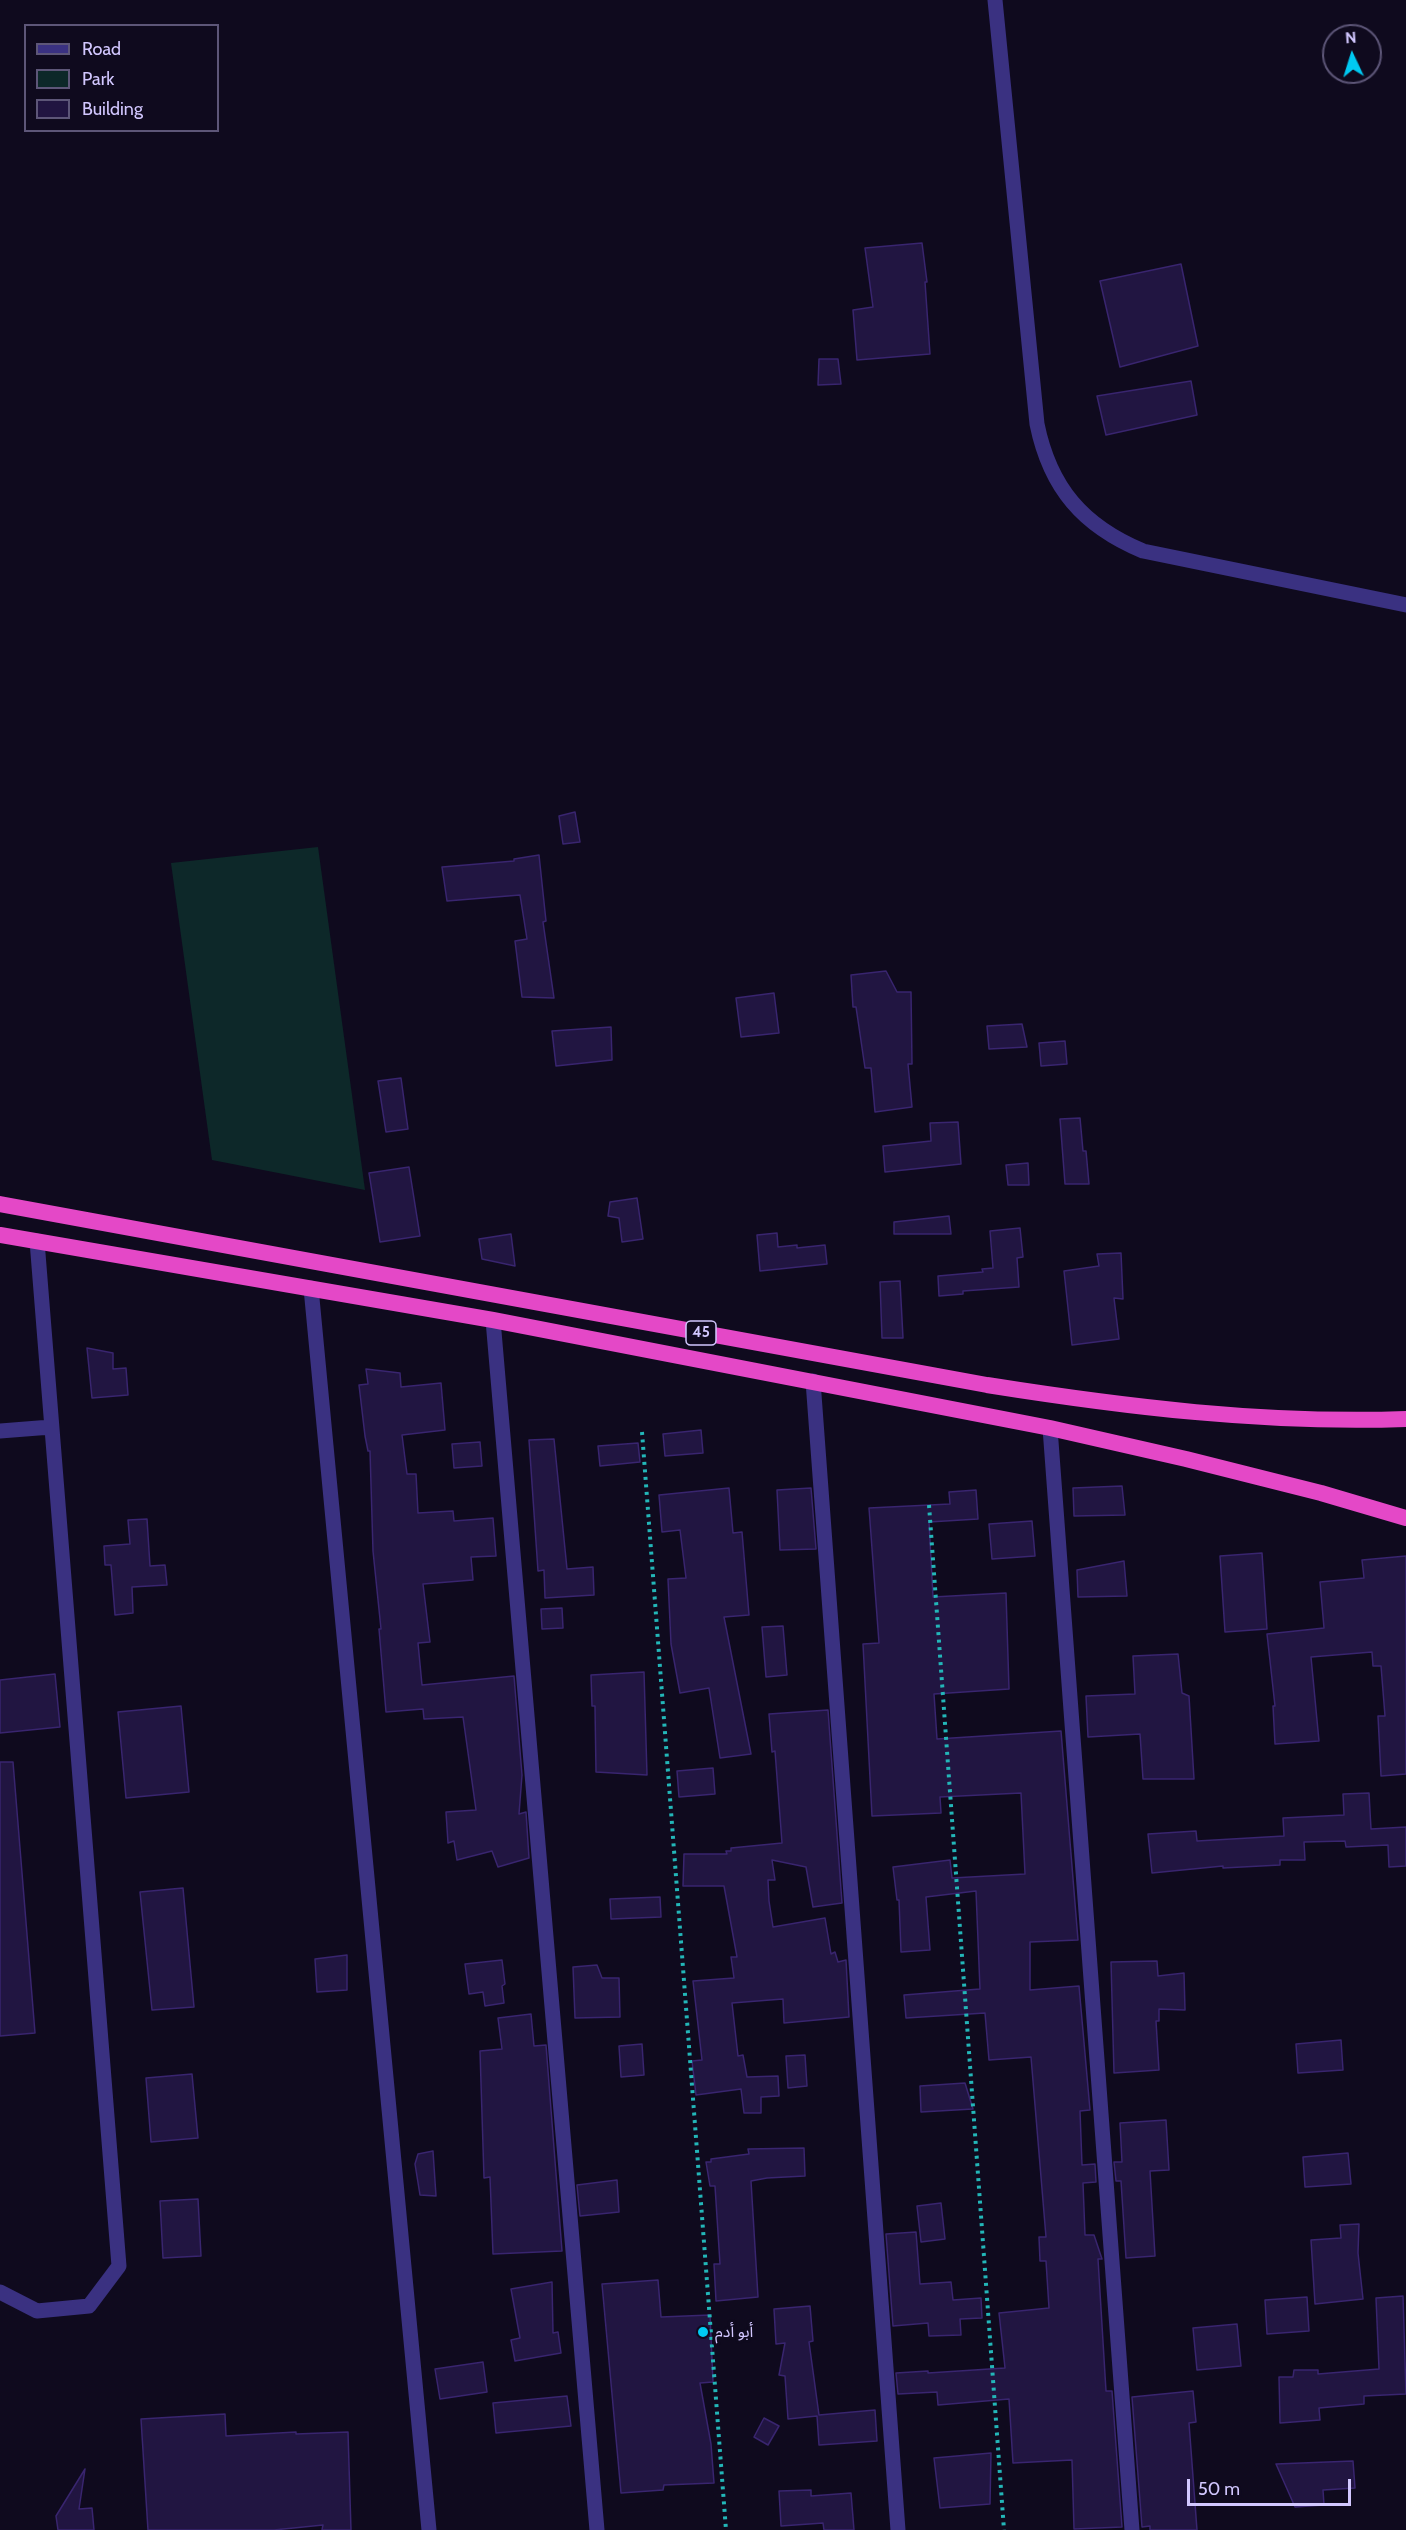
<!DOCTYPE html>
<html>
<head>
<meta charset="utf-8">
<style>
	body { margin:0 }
	#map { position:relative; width:1406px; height:2530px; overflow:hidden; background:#0f0a1e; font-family:Cabin,sans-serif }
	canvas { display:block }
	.legend { position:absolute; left:24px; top:24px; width:195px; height:108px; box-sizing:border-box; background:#0f0a1e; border:2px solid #5d5678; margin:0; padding:8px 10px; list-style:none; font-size:18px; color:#d2c7ff }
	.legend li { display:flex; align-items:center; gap:12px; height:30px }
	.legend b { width:30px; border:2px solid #5d5678 }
	.north { position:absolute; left:1322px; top:24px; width:60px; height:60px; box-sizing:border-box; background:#0f0a1e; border:2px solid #5d5678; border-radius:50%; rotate:356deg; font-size:16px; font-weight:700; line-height:24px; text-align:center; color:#d2c7ff }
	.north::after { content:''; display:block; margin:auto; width:21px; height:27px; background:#00c9f2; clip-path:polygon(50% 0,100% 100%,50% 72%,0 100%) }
	.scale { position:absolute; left:1187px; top:2479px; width:164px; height:27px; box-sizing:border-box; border:3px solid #d2c7ff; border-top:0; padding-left:8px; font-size:18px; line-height:21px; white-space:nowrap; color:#d2c7ff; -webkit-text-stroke:4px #0f0a1e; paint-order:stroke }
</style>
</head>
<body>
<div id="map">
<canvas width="1406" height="2530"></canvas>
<ul class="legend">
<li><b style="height:8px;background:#3a3181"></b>Road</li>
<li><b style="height:16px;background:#0d2829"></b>Park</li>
<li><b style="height:16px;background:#211541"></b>Building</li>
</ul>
<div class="north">N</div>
<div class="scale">50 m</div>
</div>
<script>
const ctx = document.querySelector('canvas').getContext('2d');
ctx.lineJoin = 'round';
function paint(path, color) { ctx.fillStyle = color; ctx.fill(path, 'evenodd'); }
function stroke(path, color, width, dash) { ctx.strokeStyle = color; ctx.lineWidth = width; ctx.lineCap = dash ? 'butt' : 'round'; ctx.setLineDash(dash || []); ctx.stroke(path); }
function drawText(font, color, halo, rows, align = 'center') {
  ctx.font = font + ' Cabin,"Noto Sans Arabic",sans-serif'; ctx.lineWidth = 6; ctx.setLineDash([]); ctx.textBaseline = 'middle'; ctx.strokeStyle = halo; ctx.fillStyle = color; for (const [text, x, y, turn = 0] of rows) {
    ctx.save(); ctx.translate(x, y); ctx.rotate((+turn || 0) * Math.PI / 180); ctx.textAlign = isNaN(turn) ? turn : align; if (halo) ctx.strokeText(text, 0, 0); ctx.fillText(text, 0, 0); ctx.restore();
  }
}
paint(new Path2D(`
	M 318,847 L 365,1190 L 212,1160 L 171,863 Z`), '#0d2829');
const building = new Path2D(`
	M 922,243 L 927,282 L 925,282 L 930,354 L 857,360 L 853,310 L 873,307 L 865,248 Z
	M 1181,264 L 1198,346 L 1120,367 L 1100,281 Z
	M 819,359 L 838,359 L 841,384 L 818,385 Z
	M 1191,381 L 1197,415 L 1106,435 L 1097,396 Z
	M 575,812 L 580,842 L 563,844 L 559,816 Z
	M 539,855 L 546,921 L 543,922 L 554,998 L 522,997 L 515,941 L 527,939 L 520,895 L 447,901 L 442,867 L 514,861 L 514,859 Z
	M 886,971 L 897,992 L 911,992 L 912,1064 L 908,1064 L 912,1107 L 875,1112 L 871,1068 L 865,1068 L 856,1007 L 853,1007 L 851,975 Z
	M 774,993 L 779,1033 L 741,1037 L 736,998 Z
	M 1022,1024 L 1027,1047 L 989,1049 L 987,1026 Z
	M 611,1027 L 612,1060 L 556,1066 L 552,1031 Z
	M 1065,1041 L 1067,1064 L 1041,1066 L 1039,1043 Z
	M 401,1078 L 408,1129 L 386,1132 L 378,1081 Z
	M 1080,1118 L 1083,1151 L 1086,1151 L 1089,1184 L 1065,1184 L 1060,1119 Z
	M 958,1122 L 961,1164 L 885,1172 L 883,1146 L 931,1141 L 930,1123 Z
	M 1028,1163 L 1029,1185 L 1008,1185 L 1006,1165 Z
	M 409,1167 L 420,1236 L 380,1242 L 369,1173 Z
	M 637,1198 L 643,1239 L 622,1242 L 619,1218 L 608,1216 L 610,1202 Z
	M 949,1216 L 951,1234 L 894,1234 L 894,1222 Z
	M 1020,1228 L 1023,1257 L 1017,1258 L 1019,1287 L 963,1291 L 963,1294 L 939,1296 L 938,1276 L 983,1272 L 982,1269 L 993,1268 L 990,1231 Z
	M 777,1233 L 778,1247 L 797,1245 L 797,1248 L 825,1245 L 827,1264 L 760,1271 L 757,1235 Z
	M 511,1234 L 515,1266 L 482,1259 L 479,1239 Z
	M 1121,1253 L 1123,1299 L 1114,1298 L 1119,1339 L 1072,1345 L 1064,1271 L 1099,1266 L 1097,1254 Z
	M 900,1281 L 903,1338 L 882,1338 L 880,1282 Z
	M 87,1348 L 113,1353 L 113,1369 L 126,1368 L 128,1395 L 92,1398 Z
	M 366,1369 L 400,1373 L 401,1387 L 441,1383 L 445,1430 L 402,1435 L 407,1474 L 416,1474 L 418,1513 L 453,1511 L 454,1521 L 493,1518 L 496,1556 L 471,1557 L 473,1580 L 423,1584 L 430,1642 L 418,1643 L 422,1685 L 514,1676 L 522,1775 L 519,1814 L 526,1812 L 529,1858 L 498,1867 L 492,1851 L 457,1860 L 454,1841 L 448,1843 L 446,1812 L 476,1810 L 463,1717 L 424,1719 L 423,1709 L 386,1712 L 379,1629 L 381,1629 L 373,1551 L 370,1451 L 368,1451 L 365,1436 L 359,1385 L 368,1384 Z
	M 701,1430 L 703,1453 L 665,1456 L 663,1434 Z
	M 554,1439 L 567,1569 L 593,1567 L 594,1595 L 545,1598 L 544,1570 L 538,1571 L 529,1440 Z
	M 480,1442 L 482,1466 L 454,1468 L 452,1444 Z
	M 638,1443 L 640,1462 L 600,1466 L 598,1446 Z
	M 1122,1486 L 1125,1515 L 1074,1516 L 1073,1488 Z
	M 729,1488 L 733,1533 L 742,1532 L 749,1615 L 724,1617 L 751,1754 L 720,1758 L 709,1688 L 680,1693 L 671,1644 L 668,1579 L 686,1578 L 680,1530 L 662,1532 L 659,1495 Z
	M 811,1488 L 816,1549 L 780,1550 L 777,1490 Z
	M 976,1490 L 978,1519 L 929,1522 L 933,1597 L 1006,1593 L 1009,1689 L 934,1694 L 937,1739 L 1061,1731 L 1078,1940 L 1030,1942 L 1030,1990 L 1079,1986 L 1090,2110 L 1080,2111 L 1082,2165 L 1095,2164 L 1096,2182 L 1083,2183 L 1085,2235 L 1094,2235 L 1102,2259 L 1098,2259 L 1106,2391 L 1112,2391 L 1122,2527 L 1074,2529 L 1072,2460 L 1013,2463 L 1009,2399 L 938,2405 L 937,2392 L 898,2394 L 896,2373 L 928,2371 L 928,2373 L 1005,2368 L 999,2313 L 1049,2308 L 1046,2261 L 1040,2261 L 1039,2237 L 1046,2237 L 1031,2057 L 989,2060 L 985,2013 L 906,2018 L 904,1995 L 980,1989 L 976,1891 L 926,1897 L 930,1950 L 901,1952 L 899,1900 L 897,1900 L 893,1867 L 950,1860 L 952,1878 L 1025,1874 L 1021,1793 L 940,1797 L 941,1813 L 872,1816 L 863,1644 L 879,1643 L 869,1508 L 950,1504 L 949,1492 Z
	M 147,1519 L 150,1566 L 165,1565 L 167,1585 L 132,1587 L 133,1613 L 115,1615 L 111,1565 L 105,1565 L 104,1546 L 130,1544 L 128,1520 Z
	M 1032,1521 L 1035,1556 L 992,1559 L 989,1524 Z
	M 1262,1553 L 1267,1629 L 1225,1632 L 1220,1556 Z
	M 1406,1556 L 1406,1774 L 1381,1776 L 1378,1716 L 1385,1716 L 1381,1666 L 1373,1666 L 1372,1652 L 1311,1657 L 1319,1741 L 1275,1744 L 1273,1706 L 1275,1706 L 1267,1634 L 1324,1628 L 1320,1582 L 1364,1578 L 1362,1560 Z
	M 1124,1561 L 1127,1596 L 1078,1597 L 1077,1570 Z
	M 562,1608 L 563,1628 L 542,1629 L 541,1609 Z
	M 783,1626 L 787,1675 L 766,1677 L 762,1627 Z
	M 1178,1654 L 1182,1693 L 1189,1696 L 1194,1779 L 1143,1779 L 1140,1734 L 1088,1737 L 1086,1696 L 1135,1694 L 1133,1656 Z
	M 644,1672 L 647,1775 L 596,1772 L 595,1706 L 592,1706 L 591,1675 Z
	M 55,1674 L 60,1727 L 0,1733 L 0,1680 Z
	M 181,1706 L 189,1792 L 126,1798 L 118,1712 Z
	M 828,1710 L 842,1903 L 813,1907 L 806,1867 L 772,1860 L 775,1880 L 768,1880 L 769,1901 L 773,1927 L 825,1918 L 831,1954 L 835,1952 L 838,1962 L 846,1960 L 849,2017 L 784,2023 L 783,1999 L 732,2003 L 738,2056 L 743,2055 L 747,2077 L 778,2076 L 779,2096 L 761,2097 L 761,2113 L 744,2113 L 741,2089 L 696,2095 L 692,2061 L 702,2060 L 693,1981 L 734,1978 L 731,1957 L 737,1957 L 724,1886 L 683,1886 L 684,1854 L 727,1854 L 726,1851 L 731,1851 L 731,1848 L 782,1843 L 775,1751 L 772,1752 L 769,1714 Z
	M 0,1762 L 13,1762 L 35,2033 L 0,2036 Z
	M 713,1768 L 715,1794 L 679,1797 L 677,1771 Z
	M 1369,1793 L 1371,1829 L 1406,1827 L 1406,1866 L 1389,1867 L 1388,1845 L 1346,1847 L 1345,1841 L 1304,1842 L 1305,1860 L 1280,1860 L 1280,1865 L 1223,1868 L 1223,1866 L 1152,1873 L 1148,1834 L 1196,1831 L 1197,1841 L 1284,1836 L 1283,1818 L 1344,1815 L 1343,1794 Z
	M 183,1888 L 194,2007 L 152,2010 L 140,1892 Z
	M 660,1897 L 661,1917 L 611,1919 L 610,1899 Z
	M 347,1955 L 347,1990 L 317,1992 L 315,1959 Z
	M 502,1960 L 505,1984 L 502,1986 L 504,2003 L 485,2006 L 483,1992 L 469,1994 L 465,1964 Z
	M 1157,1961 L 1158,1976 L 1184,1973 L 1185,2010 L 1159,2009 L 1159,2021 L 1156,2021 L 1159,2070 L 1114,2073 L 1111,1962 Z
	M 597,1965 L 602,1978 L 619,1978 L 620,2017 L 575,2018 L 573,1967 Z
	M 531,2014 L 534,2046 L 546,2045 L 562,2251 L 493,2254 L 490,2177 L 484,2178 L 480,2051 L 502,2049 L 498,2018 Z
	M 1341,2040 L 1343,2070 L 1298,2073 L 1296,2044 Z
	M 642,2044 L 644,2075 L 621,2077 L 619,2046 Z
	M 805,2055 L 807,2086 L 788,2088 L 786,2056 Z
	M 192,2074 L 198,2138 L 151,2142 L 146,2078 Z
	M 965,2083 L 973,2109 L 921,2112 L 920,2086 Z
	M 1166,2120 L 1169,2170 L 1150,2171 L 1155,2256 L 1126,2258 L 1121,2181 L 1116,2181 L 1114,2162 L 1122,2162 L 1120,2123 Z
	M 804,2148 L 805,2176 L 767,2178 L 751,2181 L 758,2297 L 716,2301 L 714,2264 L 720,2264 L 715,2186 L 710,2186 L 706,2162 L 711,2162 L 711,2159 L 749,2154 L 748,2149 Z
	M 433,2151 L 436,2196 L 420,2195 L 415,2164 L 418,2154 Z
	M 1348,2153 L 1351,2184 L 1305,2187 L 1303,2157 Z
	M 617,2180 L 619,2212 L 580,2216 L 577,2185 Z
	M 198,2199 L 201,2256 L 163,2258 L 160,2201 Z
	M 941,2203 L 945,2239 L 921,2242 L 917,2206 Z
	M 1359,2224 L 1358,2253 L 1363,2299 L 1315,2304 L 1311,2240 L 1341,2238 L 1340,2225 Z
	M 916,2232 L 920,2284 L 951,2282 L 953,2300 L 981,2298 L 982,2318 L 960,2319 L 961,2335 L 929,2336 L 928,2323 L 893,2326 L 886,2234 Z
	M 658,2280 L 661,2317 L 710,2315 L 713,2382 L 700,2383 L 711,2444 L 714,2483 L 664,2485 L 663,2490 L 621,2493 L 602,2284 Z
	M 552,2282 L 553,2333 L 558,2332 L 561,2353 L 515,2361 L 511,2340 L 520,2338 L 511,2289 Z
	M 1403,2296 L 1406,2394 L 1364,2396 L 1364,2404 L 1319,2408 L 1320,2420 L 1280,2423 L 1279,2377 L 1293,2377 L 1294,2370 L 1318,2370 L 1318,2374 L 1379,2369 L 1376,2298 Z
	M 1307,2297 L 1309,2331 L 1267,2334 L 1265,2300 Z
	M 810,2306 L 813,2341 L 809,2342 L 819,2415 L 875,2410 L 877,2441 L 819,2445 L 817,2416 L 788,2419 L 785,2376 L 779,2375 L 785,2343 L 776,2344 L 774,2309 Z
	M 1237,2324 L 1241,2366 L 1197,2370 L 1193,2328 Z
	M 483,2362 L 487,2392 L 440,2399 L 435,2369 Z
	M 1193,2391 L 1196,2422 L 1189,2423 L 1197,2530 L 1150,2530 L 1150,2526 L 1142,2527 L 1132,2397 Z
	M 567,2396 L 571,2426 L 496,2433 L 493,2403 Z
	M 225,2414 L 226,2436 L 296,2432 L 296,2434 L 348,2432 L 351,2530 L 322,2530 L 323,2525 L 274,2530 L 148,2530 L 141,2419 Z
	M 764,2418 L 779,2426 L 768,2445 L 754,2437 Z
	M 991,2453 L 990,2504 L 940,2508 L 934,2458 Z
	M 1353,2461 L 1355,2488 L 1323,2490 L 1324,2505 L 1295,2507 L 1276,2464 Z
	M 85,2469 L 79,2509 L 92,2508 L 94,2530 L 58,2530 L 56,2516 Z
	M 811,2490 L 811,2496 L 851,2493 L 854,2530 L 824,2530 L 823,2523 L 781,2526 L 779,2491 Z`);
paint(building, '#211541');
stroke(building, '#39256f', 1.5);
stroke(new Path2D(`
	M 642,1432 L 726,2530
	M 929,1505 L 1004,2530`), '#23b6b8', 4, [3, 4.5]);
stroke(new Path2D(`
	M 995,0 L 1037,424 C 1050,488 1083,526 1143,551 L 1406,605
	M 311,1288 L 429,2530
	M 493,1320 L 597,2530
	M 813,1381 L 898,2530
	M 1050,1428 L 1132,2530
	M 0,1431 L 51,1427
	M 0,2292 L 37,2311 L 89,2306 L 119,2266 L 37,1241`), '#3a3181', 15);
stroke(new Path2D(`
	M 0,1204 L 987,1385 C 1126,1407 1265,1424 1406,1419
	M 0,1235 L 493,1320 L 1050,1428 L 1186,1459 L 1321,1493 L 1406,1518`), '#e448c7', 16);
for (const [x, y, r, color] of [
	[703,2332,6,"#00c9f2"]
]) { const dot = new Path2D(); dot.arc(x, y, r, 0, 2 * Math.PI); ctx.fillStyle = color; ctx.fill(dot); stroke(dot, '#0f0a1e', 2); }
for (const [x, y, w] of [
	[701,1333,30]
]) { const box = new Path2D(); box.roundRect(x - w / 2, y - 12, w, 24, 4.5); ctx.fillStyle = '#0f0a1e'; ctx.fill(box); stroke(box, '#d2c7ff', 1.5); }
drawText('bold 15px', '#d2c7ff', null, [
	["45",701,1333]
]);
drawText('16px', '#d2c7ff', '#0f0a1e', [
	["أبو أدم",715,2332]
], 'left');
</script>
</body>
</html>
